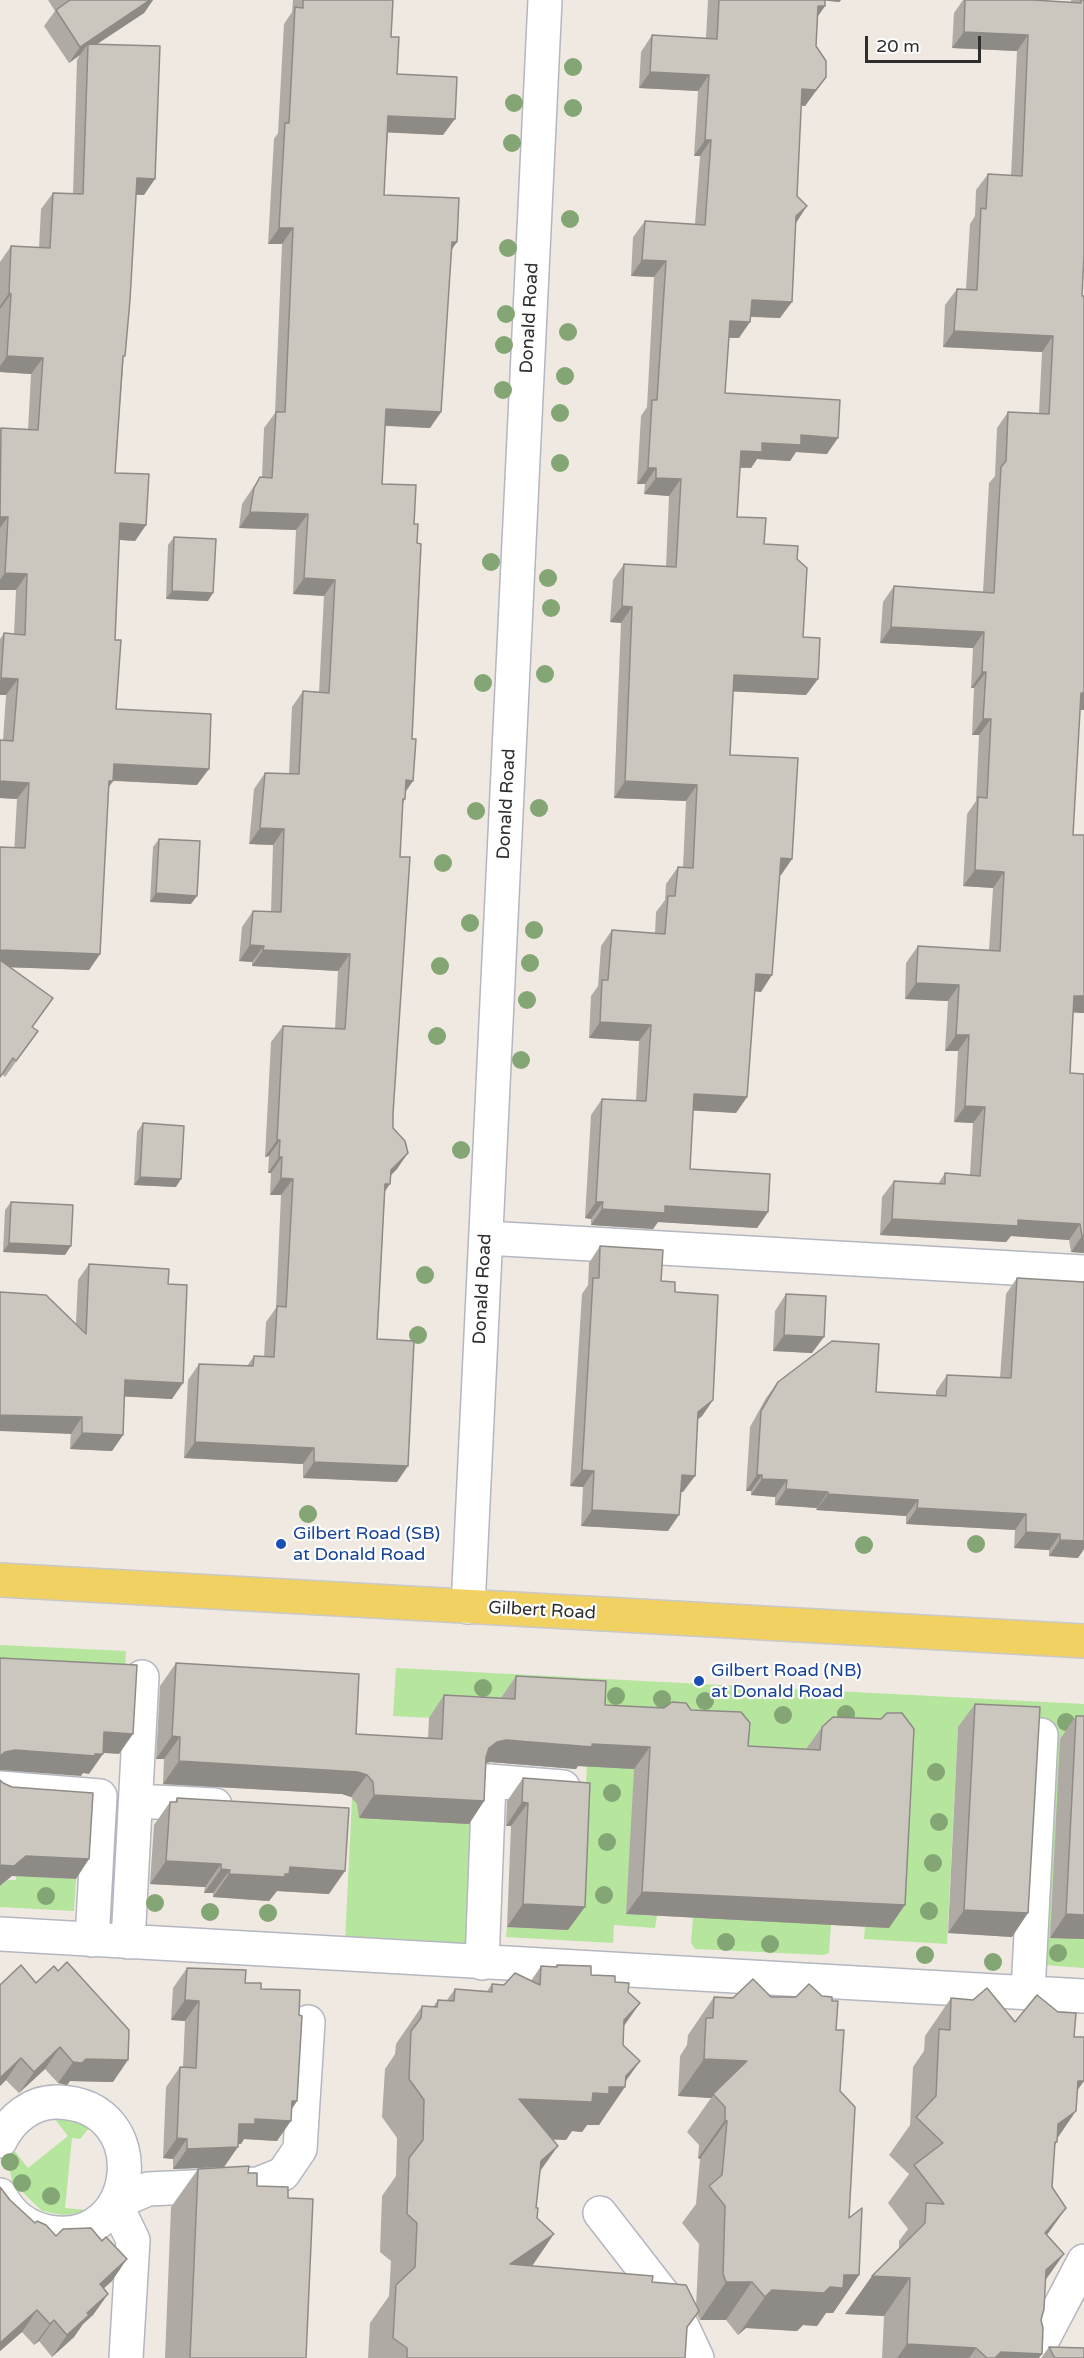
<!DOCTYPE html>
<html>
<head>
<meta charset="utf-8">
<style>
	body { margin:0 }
	#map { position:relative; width:1084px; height:2358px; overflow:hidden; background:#efe9e1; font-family:"Varela Round",sans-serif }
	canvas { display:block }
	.scale { position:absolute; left:865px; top:36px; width:116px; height:27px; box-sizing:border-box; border:3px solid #2e2e2e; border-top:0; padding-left:8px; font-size:18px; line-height:21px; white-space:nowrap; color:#2e2e2e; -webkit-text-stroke:4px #fff; paint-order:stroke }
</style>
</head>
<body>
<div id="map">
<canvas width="1084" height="2358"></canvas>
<div class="scale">20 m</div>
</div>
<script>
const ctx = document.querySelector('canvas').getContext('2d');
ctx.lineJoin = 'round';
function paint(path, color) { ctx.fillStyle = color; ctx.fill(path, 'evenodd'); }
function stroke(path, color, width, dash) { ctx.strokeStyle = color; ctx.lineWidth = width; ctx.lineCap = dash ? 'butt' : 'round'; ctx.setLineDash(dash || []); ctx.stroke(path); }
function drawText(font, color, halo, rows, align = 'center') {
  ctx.font = font + ' "Varela Round",sans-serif'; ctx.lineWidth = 4.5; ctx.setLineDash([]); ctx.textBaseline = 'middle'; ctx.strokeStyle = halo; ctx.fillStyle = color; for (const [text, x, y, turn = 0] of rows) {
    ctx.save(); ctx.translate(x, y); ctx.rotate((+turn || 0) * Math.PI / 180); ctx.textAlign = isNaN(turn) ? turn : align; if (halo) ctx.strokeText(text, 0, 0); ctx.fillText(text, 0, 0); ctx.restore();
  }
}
paint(new Path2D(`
	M 0,1645 L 126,1651 L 122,1739 L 0,1679 Z
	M 396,1668 L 1084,1704 L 1084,1740 L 1069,1938 L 1084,1939 L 1084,1968 L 1044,1965 L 958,1727 L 947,1944 L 864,1939 L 865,1926 L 889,1927 L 804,1772 L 636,1730 L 627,1914 L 657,1916 L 655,1928 L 614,1925 L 613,1943 L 506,1937 L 507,1927 L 568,1930 L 585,1803 L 590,1704 L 476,1742 L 466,1949 L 345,1942 L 354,1758 L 371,1818 L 473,1720 L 393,1716 Z
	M 16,1876 L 76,1879 L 74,1911 L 0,1907 L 0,1886 L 8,1880 L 16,1880 Z
	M 693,1917 L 831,1924 L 829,1953 L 823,1955 L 695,1949 L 691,1943 Z
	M 50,2113 L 91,2126 L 80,2139 L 72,2138 L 65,2208 L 98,2211 L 62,2215 L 42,2211 L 12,2182 L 7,2153 L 10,2145 L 28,2168 L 68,2136 Z`), '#b6e59e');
const minor = new Path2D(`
	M 486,1238 L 1084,1272
	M 468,1607 L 545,0
	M 0,1788 L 100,1796 L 92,1940
	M 136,1801 L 215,1805
	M 0,1934 L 1084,1996
	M 128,1942 L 142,1677
	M 482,1963 L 489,1781 L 563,1787
	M 1028,1993 L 1041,1735
	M 0,2141 C 11,2119 32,2101 58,2102 C 156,2105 139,2248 49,2232 C 26,2228 10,2215 0,2195
	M 600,2213 L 673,2307 L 697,2358
	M 126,2358 L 133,2240 L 115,2203 L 148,2189 L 258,2184 L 283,2174 L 300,2149 L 308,2022
	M 1033,2358 L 1084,2261`);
const major = new Path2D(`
	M 0,1580 L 1084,1641`);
stroke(minor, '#b4b7c1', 36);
stroke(major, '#c9c9c9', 36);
stroke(minor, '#fff', 33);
stroke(major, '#f2d163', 33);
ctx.fillStyle = '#84a574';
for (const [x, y] of [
	[573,67],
	[514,103],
	[573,108],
	[512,143],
	[570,219],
	[508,248],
	[506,314],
	[568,332],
	[504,345],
	[565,376],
	[503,390],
	[560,413],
	[560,463],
	[491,562],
	[548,578],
	[551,608],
	[545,674],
	[483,683],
	[539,808],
	[476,811],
	[443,863],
	[470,923],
	[534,930],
	[530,963],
	[440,966],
	[527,1000],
	[437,1036],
	[521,1060],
	[461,1150],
	[425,1275],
	[418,1335],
	[308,1514],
	[976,1544],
	[864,1545],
	[483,1688],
	[616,1696],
	[662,1699],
	[705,1701],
	[846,1714],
	[783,1715],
	[1066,1722],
	[936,1772],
	[612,1793],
	[939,1822],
	[607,1842],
	[933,1863],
	[604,1895],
	[46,1896],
	[155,1903],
	[929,1911],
	[210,1912],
	[268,1913],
	[726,1942],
	[770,1944],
	[1058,1953],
	[925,1955],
	[993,1962],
	[10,2162],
	[22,2183],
	[51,2196]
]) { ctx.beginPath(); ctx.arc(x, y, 9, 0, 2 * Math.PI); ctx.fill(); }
paint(new Path2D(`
	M 48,0 L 153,0 L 144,13 L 97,44 L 144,195 L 136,195 L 115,473 L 146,525 L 135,541 L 119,540 L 115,640 L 116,709 L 197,785 L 113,781 L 108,788 L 100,954 L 89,970 L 10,967 L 32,1028 L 38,1031 L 5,1077 L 2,1074 L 17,799 L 0,798 L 0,740 L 3,741 L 6,695 L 0,695 L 0,639 L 4,633 L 14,634 L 16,590 L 0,590 L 0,429 L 1,428 L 28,430 L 31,374 L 0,372 L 0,262 L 11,246 L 39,248 L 41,209 L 53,193 L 73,194 L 77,60 L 80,55 L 69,63 L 44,26 L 55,11 Z
	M 293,0 L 393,0 L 391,37 L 397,74 L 443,135 L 388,132 L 384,195 L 451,250 L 441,412 L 430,428 L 385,426 L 382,484 L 414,524 L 406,792 L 405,799 L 403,803 L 400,857 L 393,1114 L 393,1128 L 397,1169 L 391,1175 L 385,1192 L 377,1339 L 397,1482 L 303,1478 L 303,1464 L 184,1458 L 188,1380 L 199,1364 L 247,1366 L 254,1356 L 264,1357 L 266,1322 L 276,1308 L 281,1195 L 270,1195 L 271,1173 L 268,1173 L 269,1156 L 265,1157 L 271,1042 L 283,1026 L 335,1029 L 338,971 L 252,966 L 252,962 L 239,961 L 242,927 L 253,911 L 271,912 L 273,845 L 249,844 L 254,789 L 265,773 L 289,774 L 292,707 L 303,691 L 319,692 L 324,596 L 293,594 L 296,530 L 239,528 L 242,504 L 260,477 L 262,477 L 264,428 L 275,413 L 282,244 L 268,244 L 274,139 L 278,133 L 284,24 L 292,12 Z
	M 708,0 L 841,0 L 839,2 L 825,0 L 825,6 L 818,16 L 816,46 L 826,77 L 805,106 L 801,106 L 796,223 L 780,318 L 750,317 L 739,338 L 729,338 L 725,393 L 827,454 L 796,452 L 790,461 L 757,459 L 751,468 L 740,468 L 737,517 L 764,544 L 797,559 L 803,637 L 818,679 L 806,695 L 733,691 L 730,755 L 792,859 L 781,875 L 780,875 L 761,992 L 755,991 L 747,1097 L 736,1113 L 693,1110 L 690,1169 L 768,1212 L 757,1228 L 658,1222 L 653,1229 L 591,1225 L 591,1219 L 585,1218 L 591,1115 L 602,1099 L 636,1101 L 639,1041 L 589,1038 L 591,996 L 598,986 L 601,946 L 612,930 L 655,933 L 656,912 L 665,900 L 666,884 L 678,867 L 683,868 L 686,801 L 614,798 L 621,623 L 610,622 L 613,580 L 624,564 L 666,567 L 669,496 L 644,494 L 645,484 L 637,484 L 641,416 L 647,407 L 654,277 L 631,276 L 633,237 L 645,221 L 695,224 L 700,156 L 694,156 L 698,91 L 639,88 L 641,52 L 652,35 L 706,38 Z
	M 963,0 L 1033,0 L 1071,2 L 1071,0 L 1084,0 L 1082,296 L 1084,296 L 1084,710 L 1080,709 L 1073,835 L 1084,835 L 1084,1013 L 1073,1012 L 1070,1073 L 1084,1253 L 1071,1252 L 1069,1240 L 1011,1236 L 1006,1242 L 880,1235 L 882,1197 L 894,1181 L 938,1184 L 945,1173 L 970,1175 L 973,1123 L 954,1122 L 958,1051 L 945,1051 L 948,1001 L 905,999 L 906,963 L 918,946 L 989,950 L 993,888 L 963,886 L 967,814 L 976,801 L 979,735 L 972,735 L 974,688 L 971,688 L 973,648 L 880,643 L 883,602 L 894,586 L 983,592 L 989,483 L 995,476 L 997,428 L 1008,412 L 1039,413 L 1042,352 L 943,347 L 945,305 L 957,289 L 966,289 L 970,224 L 975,216 L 976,190 L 988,174 L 1011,176 L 1017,51 L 952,48 L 954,13 Z
	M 174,537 L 208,601 L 166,599 L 168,545 Z
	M 159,839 L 191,904 L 150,902 L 153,847 Z
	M 143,1123 L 176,1187 L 134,1185 L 137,1132 Z
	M 11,1202 L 65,1255 L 3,1252 L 5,1210 Z
	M 600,1246 L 661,1281 L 675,1292 L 713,1400 L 702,1416 L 698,1419 L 683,1492 L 681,1492 L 668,1531 L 581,1526 L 583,1487 L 570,1486 L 582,1294 L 588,1285 L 589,1263 Z
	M 89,1264 L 168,1284 L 172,1399 L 124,1396 L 123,1435 L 112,1451 L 70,1449 L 78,1280 Z
	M 1017,1278 L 1083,1282 L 1084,1281 L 1084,1549 L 1078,1558 L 1049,1556 L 1049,1550 L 1014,1548 L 1015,1530 L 906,1524 L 906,1516 L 816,1510 L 817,1508 L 775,1505 L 775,1497 L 751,1495 L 751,1491 L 746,1491 L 750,1427 L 766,1398 L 778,1382 L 876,1392 L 936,1396 L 936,1391 L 947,1375 L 1000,1378 L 1006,1294 Z
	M 786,1294 L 812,1353 L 773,1351 L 775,1311 Z
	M 176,1663 L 356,1734 L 428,1738 L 429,1718 L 444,1695 L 501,1698 L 516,1676 L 605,1705 L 691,1710 L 748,1746 L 806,1749 L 822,1727 L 889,1928 L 626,1914 L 634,1769 L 578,1766 L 576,1769 L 490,1762 L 486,1763 L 484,1801 L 469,1824 L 359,1818 L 357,1804 L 351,1797 L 342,1794 L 163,1784 L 164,1759 L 156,1759 L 160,1686 Z
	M 975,1704 L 1012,1937 L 948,1933 L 958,1727 Z
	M 1076,1716 L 1084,1939 L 1050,1938 L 1060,1739 Z
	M 523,1778 L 568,1930 L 507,1927 L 511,1826 L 506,1826 L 507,1801 Z
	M 177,1798 L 329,1894 L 277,1891 L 269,1901 L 213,1897 L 213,1893 L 204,1893 L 205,1887 L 150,1884 L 154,1825 L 170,1802 L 175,1802 Z
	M 557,1965 L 615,1982 L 628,1992 L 640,2003 L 624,2026 L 623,2045 L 640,2061 L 626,2081 L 599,2125 L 587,2125 L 582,2132 L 572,2131 L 566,2140 L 552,2139 L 540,2172 L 536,2208 L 532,2266 L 652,2282 L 696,2307 L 699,2244 L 682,2223 L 696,2204 L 700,2159 L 698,2158 L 699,2145 L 687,2132 L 711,2098 L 678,2096 L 680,2056 L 687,2045 L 688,2035 L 714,1997 L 796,1997 L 822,1996 L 832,2001 L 836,2030 L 840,2091 L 849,2218 L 859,2275 L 833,2313 L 826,2313 L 817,2326 L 803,2325 L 797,2331 L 746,2328 L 738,2335 L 726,2320 L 700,2320 L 697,2314 L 687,2328 L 685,2358 L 368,2358 L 370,2323 L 389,2296 L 391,2261 L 380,2252 L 382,2196 L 396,2176 L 397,2138 L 382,2117 L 385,2069 L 395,2054 L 396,2044 L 422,2006 L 433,2007 L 438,2000 L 447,2000 L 455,1989 L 487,1991 L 492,1984 L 504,1985 L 531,1981 L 541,1966 L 555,1967 Z
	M 187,1968 L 245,1983 L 261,1989 L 297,2101 L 292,2109 L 277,2141 L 244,2139 L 241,2144 L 238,2144 L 224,2167 L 173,2169 L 173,2159 L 163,2158 L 166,2087 L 180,2067 L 183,2067 L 185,2021 L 171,2020 L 173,1988 Z
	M 0,1985 L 113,2082 L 70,2081 L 67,2085 L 58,2083 L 45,2069 L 19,2093 L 6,2080 L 0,2086 Z
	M 951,1998 L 1015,2022 L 1074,2037 L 1084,2081 L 1077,2090 L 1057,2138 L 1057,2142 L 1055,2145 L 1052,2187 L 1066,2208 L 1047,2235 L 1046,2280 L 1041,2320 L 1042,2354 L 1039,2358 L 882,2358 L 884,2316 L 845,2314 L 899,2249 L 899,2241 L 908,2229 L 888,2203 L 909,2174 L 889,2155 L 910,2125 L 913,2067 L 924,2051 L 925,2036 Z
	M 198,2169 L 248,2173 L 257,2186 L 288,2198 L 306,2358 L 165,2358 L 171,2207 Z
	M 0,2187 L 10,2200 L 35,2223 L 56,2236 L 112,2281 L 104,2288 L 108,2294 L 93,2315 L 83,2324 L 74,2337 L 52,2357 L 39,2341 L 34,2345 L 22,2332 L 0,2351 Z
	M 1049,2347 L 1084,2358 L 1041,2358 Z`), '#afaba4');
paint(new Path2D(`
	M 150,0 L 153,0 L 144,13 L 88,50 L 88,44 L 80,55 L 69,63 L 80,47 Z
	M 818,0 L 841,0 L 839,2 Z
	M 818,6 L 825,6 L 813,23 Z
	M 964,32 L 1028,35 L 1017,51 L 952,48 Z
	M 650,72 L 709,75 L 698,91 L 639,88 Z
	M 826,77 L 805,106 L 791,105 L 802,89 Z
	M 388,116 L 455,119 L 443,135 L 377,132 Z
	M 705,140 L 711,140 L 700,156 L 694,156 Z
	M 137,178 L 155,179 L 144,195 L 126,194 Z
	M 807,206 L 796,223 L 796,216 Z
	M 279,228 L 293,228 L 282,244 L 268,244 Z
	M 452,242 L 457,242 L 446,258 Z
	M 642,260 L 666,261 L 654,277 L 631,276 Z
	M 9,293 L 11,294 L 0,309 L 0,306 Z
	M 752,300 L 792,302 L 780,318 L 740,316 Z
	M 730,321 L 750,322 L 739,338 L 718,337 Z
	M 954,331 L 1053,336 L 1042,352 L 943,347 Z
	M 7,356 L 43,358 L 31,374 L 0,372 L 0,366 Z
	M 386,409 L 441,412 L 430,428 L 375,425 Z
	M 801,435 L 838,438 L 827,454 L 796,452 L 790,461 L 757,459 L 751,468 L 729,467 L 741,451 L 762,443 Z
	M 648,468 L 656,468 L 645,484 L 637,484 Z
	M 656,478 L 681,479 L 669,496 L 644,494 Z
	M 250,512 L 308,514 L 296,530 L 239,528 Z
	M 0,517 L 8,517 L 0,528 Z
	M 120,523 L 146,525 L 135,541 L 109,539 Z
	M 5,573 L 27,574 L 16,590 L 0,590 L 0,580 Z
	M 304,578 L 335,580 L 324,596 L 293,594 Z
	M 172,591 L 213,593 L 208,601 L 166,599 Z
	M 622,606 L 632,607 L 621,623 L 610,622 Z
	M 891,627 L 984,632 L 973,648 L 880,643 Z
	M 982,672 L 986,672 L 974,688 L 971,688 Z
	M 734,675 L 818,679 L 806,695 L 723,691 Z
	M 1,678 L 18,679 L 6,695 L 0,695 L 0,680 Z
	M 1081,693 L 1084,693 L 1084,710 L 1070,709 Z
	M 983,719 L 991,719 L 979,735 L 972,735 Z
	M 114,764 L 209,769 L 197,785 L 103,780 Z
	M 406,780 L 413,781 L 402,797 Z
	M 0,781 L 29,783 L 17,799 L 0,798 Z
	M 109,781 L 113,781 L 102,797 Z
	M 625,781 L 697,785 L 686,801 L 614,798 Z
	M 260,828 L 284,829 L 273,845 L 249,844 Z
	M 781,858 L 792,859 L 781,875 L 770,874 Z
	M 975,870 L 1004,872 L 993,888 L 963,886 Z
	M 156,893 L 197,896 L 191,904 L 150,902 Z
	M 250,945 L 264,946 L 252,962 L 239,961 Z
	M 0,950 L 100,954 L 89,970 L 0,967 Z
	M 263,950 L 350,954 L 338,971 L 252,966 Z
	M 756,974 L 772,975 L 761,992 L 744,990 Z
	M 916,983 L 959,985 L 948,1001 L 905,999 Z
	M 1074,996 L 1084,996 L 1084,1013 L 1062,1012 Z
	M 600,1022 L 651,1025 L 639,1041 L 589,1038 Z
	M 956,1035 L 969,1035 L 958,1051 L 945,1051 Z
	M 694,1094 L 747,1097 L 736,1113 L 683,1110 Z
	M 965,1106 L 985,1107 L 973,1123 L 954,1122 Z
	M 277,1140 L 280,1140 L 269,1156 L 265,1157 Z
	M 408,1153 L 397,1169 L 380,1186 L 391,1170 Z
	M 279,1157 L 282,1157 L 271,1173 L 268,1173 Z
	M 140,1177 L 181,1179 L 176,1187 L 134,1185 Z
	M 281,1178 L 293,1179 L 281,1195 L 270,1195 Z
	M 385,1184 L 390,1184 L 379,1200 Z
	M 596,1202 L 603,1202 L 591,1219 L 585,1218 Z
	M 665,1206 L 768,1212 L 757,1228 L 658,1222 L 653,1229 L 591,1225 L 602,1209 Z
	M 892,1219 L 1018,1220 L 1080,1224 L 1069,1240 L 1011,1236 L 1006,1242 L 880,1235 Z
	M 1082,1236 L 1084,1236 L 1084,1253 L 1071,1252 Z
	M 9,1243 L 71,1246 L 65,1255 L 3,1252 Z
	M 784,1335 L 824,1337 L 812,1353 L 773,1351 Z
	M 125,1380 L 183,1383 L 172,1399 L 114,1396 Z
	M 713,1400 L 702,1416 L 687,1428 L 698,1412 Z
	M 0,1415 L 82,1417 L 71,1434 L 0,1431 Z
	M 82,1433 L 123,1435 L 112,1451 L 70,1449 Z
	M 195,1442 L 314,1448 L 303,1464 L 184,1458 Z
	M 314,1462 L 408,1466 L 397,1482 L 303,1478 Z
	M 582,1470 L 594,1471 L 583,1487 L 570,1486 Z
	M 682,1475 L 695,1476 L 683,1492 L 671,1491 Z
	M 757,1475 L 762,1475 L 751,1491 L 746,1491 Z
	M 762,1479 L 787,1480 L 775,1497 L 751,1495 Z
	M 786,1489 L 828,1492 L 817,1508 L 775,1505 Z
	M 828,1494 L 918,1500 L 906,1516 L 816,1510 Z
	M 917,1508 L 1026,1514 L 1015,1530 L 906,1524 Z
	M 592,1510 L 679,1515 L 668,1531 L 581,1526 Z
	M 1026,1532 L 1060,1534 L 1049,1550 L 1014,1548 Z
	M 1060,1540 L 1084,1541 L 1084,1549 L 1078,1558 L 1049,1556 Z
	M 104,1732 L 133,1734 L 119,1754 L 90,1752 Z
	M 172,1736 L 180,1737 L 164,1759 L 156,1759 Z
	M 506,1740 L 592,1744 L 650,1747 L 634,1769 L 578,1766 L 576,1769 L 490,1762 L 481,1764 L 489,1748 L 497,1742 Z
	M 15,1750 L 95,1754 L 103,1754 L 89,1774 L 83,1773 L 81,1776 L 0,1770 L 0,1756 L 5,1752 Z
	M 179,1761 L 358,1772 L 367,1775 L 351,1797 L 342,1794 L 163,1784 Z
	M 374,1795 L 484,1801 L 469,1824 L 359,1818 Z
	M 522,1802 L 528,1803 L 511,1826 L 506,1826 Z
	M 26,1856 L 89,1859 L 76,1879 L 12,1876 L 0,1886 L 0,1865 Z
	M 166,1861 L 221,1864 L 205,1887 L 150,1884 Z
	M 290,1867 L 345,1871 L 329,1894 L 277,1891 L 269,1901 L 213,1897 L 229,1874 Z
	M 221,1869 L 230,1870 L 213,1893 L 204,1893 Z
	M 642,1892 L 905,1905 L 889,1928 L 626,1914 Z
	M 523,1904 L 585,1907 L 568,1930 L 507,1927 Z
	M 964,1910 L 1028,1913 L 1012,1937 L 948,1933 Z
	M 1066,1914 L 1084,1915 L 1084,1939 L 1050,1938 Z
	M 185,2000 L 199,2001 L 185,2021 L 171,2020 Z
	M 640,2003 L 613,2041 L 624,2020 Z
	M 60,2047 L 45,2069 L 19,2093 L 34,2072 Z
	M 21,2058 L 6,2080 L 0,2086 L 0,2078 Z
	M 86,2059 L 128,2060 L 113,2082 L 70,2081 L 67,2085 L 58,2083 L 73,2062 Z
	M 704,2059 L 747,2061 L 711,2098 L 678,2096 Z
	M 640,2061 L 621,2087 L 625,2087 L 599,2125 L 587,2125 L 582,2132 L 572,2131 L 566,2140 L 492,2137 L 519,2099 L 593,2093 L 609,2087 L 626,2076 Z
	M 1078,2081 L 1084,2081 L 1057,2119 Z
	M 292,2101 L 297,2101 L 284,2120 L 291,2121 L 277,2141 L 244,2139 L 241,2144 L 225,2144 L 239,2124 L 255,2119 Z
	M 1076,2111 L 1050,2149 L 1058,2124 Z
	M 725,2120 L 727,2121 L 700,2159 L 698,2158 Z
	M 177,2138 L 187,2139 L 173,2159 L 163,2158 Z
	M 558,2146 L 531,2184 L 541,2161 Z
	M 238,2147 L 224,2167 L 173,2169 L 187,2149 Z
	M 1066,2208 L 1039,2246 L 1045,2233 Z
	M 554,2234 L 528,2272 L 510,2264 Z
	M 1064,2254 L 1037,2292 L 1046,2270 Z
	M 127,2259 L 112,2281 L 85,2305 L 100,2284 Z
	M 844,2275 L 859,2275 L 833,2313 L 826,2313 L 817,2326 L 803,2325 L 797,2331 L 746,2328 L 738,2335 L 765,2297 L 772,2290 Z
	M 872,2276 L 910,2278 L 884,2316 L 845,2314 Z
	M 726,2282 L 752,2282 L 726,2320 L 700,2320 Z
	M 108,2294 L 93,2315 L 83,2324 L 74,2337 L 52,2357 L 67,2335 L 87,2313 Z
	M 37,2310 L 22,2332 L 0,2351 L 0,2343 Z
	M 54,2320 L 39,2341 L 34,2345 L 50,2324 Z
	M 907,2344 L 976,2348 L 969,2358 L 897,2358 Z
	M 1001,2352 L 1042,2354 L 1039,2358 L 995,2358 Z`), '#8e8b86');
const building = new Path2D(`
	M 70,0 L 150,0 L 80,47 L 56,10 Z
	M 303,0 L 393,0 L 391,37 L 399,37 L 397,74 L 457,77 L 455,119 L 388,116 L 384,195 L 459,198 L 457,242 L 452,242 L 441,412 L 386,409 L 382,484 L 416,485 L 414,524 L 418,524 L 417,543 L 421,544 L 412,739 L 416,739 L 413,781 L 406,780 L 405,799 L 403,799 L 400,857 L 410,857 L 393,1114 L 393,1128 L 405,1141 L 408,1153 L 391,1170 L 390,1184 L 385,1184 L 377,1339 L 414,1341 L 408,1466 L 314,1462 L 314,1448 L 195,1442 L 199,1364 L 253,1366 L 254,1356 L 274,1357 L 277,1306 L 286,1307 L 293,1179 L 281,1178 L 282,1157 L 279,1157 L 280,1140 L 277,1140 L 283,1026 L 345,1029 L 350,954 L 263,950 L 264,946 L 250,945 L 253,911 L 281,912 L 284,829 L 260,828 L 265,773 L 299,774 L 303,691 L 329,693 L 335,580 L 304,578 L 308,514 L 250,512 L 254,488 L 260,477 L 272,478 L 276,412 L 285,412 L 293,228 L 279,228 L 285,123 L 289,123 L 295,7 L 303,8 Z
	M 719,0 L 825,0 L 825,6 L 818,6 L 816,46 L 826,61 L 826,77 L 816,90 L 802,89 L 797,196 L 807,206 L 796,216 L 792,302 L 752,300 L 750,322 L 730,321 L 725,393 L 840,400 L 838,438 L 801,435 L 801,445 L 762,443 L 762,452 L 741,451 L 737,517 L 766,518 L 764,544 L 798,546 L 797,559 L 807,568 L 803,637 L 820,638 L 818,679 L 734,675 L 730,755 L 798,758 L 792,859 L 781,858 L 772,975 L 756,974 L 747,1097 L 694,1094 L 690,1169 L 770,1174 L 768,1212 L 665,1206 L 665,1213 L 602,1209 L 603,1202 L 596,1202 L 602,1099 L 646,1101 L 651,1025 L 600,1022 L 602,980 L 608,980 L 612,930 L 665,934 L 668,896 L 675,896 L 678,867 L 693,868 L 697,785 L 625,781 L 632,607 L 622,606 L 624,564 L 676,567 L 681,479 L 656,478 L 656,468 L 648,468 L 652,400 L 657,400 L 666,261 L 642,260 L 645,221 L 705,225 L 711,140 L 705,140 L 709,75 L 650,72 L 652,35 L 717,39 Z
	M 965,0 L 1033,0 L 1081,3 L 1081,0 L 1084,0 L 1084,256 L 1082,296 L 1084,296 L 1084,693 L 1081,693 L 1073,835 L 1084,835 L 1084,996 L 1074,996 L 1070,1073 L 1084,1074 L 1084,1236 L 1082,1236 L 1080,1224 L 1018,1220 L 1018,1226 L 892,1219 L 894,1181 L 945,1184 L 945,1173 L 980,1176 L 985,1107 L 965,1106 L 969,1035 L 956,1035 L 959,985 L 916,983 L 918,946 L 1000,951 L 1004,872 L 975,870 L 978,797 L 987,798 L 991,719 L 983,719 L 986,672 L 982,672 L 984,632 L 891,627 L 894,586 L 994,593 L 1001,467 L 1006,461 L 1008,412 L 1049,414 L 1053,336 L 954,331 L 957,289 L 977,290 L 981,208 L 986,209 L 988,174 L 1022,176 L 1028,35 L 964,32 Z
	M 88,44 L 160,46 L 155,179 L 137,178 L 130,300 L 125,356 L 123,356 L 115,473 L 149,474 L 146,525 L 120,523 L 115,640 L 121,640 L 116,709 L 211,714 L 209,769 L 114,764 L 113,781 L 109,781 L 100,954 L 0,950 L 0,847 L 25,848 L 29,783 L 0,781 L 0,740 L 13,741 L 18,679 L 1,678 L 4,633 L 25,635 L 27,574 L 5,573 L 8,517 L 0,517 L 1,428 L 38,430 L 43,358 L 7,356 L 11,294 L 9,293 L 11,246 L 50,248 L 53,193 L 83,194 Z
	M 174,537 L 216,539 L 213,593 L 172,591 Z
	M 159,839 L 200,841 L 197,896 L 156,893 Z
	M 0,960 L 53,998 L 32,1027 L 38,1031 L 16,1061 L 13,1058 L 0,1077 Z
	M 143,1123 L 184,1126 L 181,1179 L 140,1177 Z
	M 11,1202 L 73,1205 L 71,1246 L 9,1243 Z
	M 600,1246 L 663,1250 L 661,1281 L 675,1282 L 675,1292 L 718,1295 L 713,1400 L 698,1412 L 695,1476 L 682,1475 L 679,1515 L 592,1510 L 594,1471 L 582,1470 L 593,1278 L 599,1278 Z
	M 89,1264 L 169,1269 L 168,1284 L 187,1285 L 183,1383 L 125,1380 L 123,1435 L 82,1433 L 82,1417 L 0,1415 L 0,1292 L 46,1295 L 86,1334 Z
	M 1017,1278 L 1084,1282 L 1084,1541 L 1060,1540 L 1060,1534 L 1026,1532 L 1026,1514 L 917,1508 L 918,1500 L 828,1494 L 828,1492 L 786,1489 L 787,1480 L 762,1479 L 762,1475 L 757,1475 L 761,1411 L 778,1382 L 832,1341 L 879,1344 L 876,1392 L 946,1396 L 947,1375 L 1011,1378 Z
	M 786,1294 L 826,1296 L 824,1337 L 784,1335 Z
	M 0,1658 L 137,1665 L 133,1734 L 104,1732 L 103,1754 L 95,1754 L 95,1756 L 15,1750 L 5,1752 L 0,1756 Z
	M 176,1663 L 359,1674 L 356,1734 L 442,1739 L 444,1695 L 515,1699 L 516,1676 L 606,1681 L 605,1705 L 664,1708 L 672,1702 L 686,1703 L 691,1710 L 741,1712 L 750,1723 L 748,1746 L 820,1750 L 822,1727 L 833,1717 L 881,1719 L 887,1713 L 902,1713 L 914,1729 L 905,1905 L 642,1892 L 650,1747 L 592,1744 L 592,1747 L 506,1740 L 497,1742 L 489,1748 L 486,1757 L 484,1801 L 374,1795 L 373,1782 L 367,1775 L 358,1772 L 179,1761 L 180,1737 L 172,1736 Z
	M 975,1704 L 1040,1707 L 1028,1913 L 964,1910 Z
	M 1076,1716 L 1084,1716 L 1084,1915 L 1066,1914 Z
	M 523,1778 L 590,1783 L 585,1907 L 523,1904 L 528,1803 L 522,1802 Z
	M 0,1780 L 3,1783 L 12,1787 L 93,1793 L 89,1859 L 26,1856 L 14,1866 L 0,1865 Z
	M 177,1798 L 349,1808 L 345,1871 L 290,1867 L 289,1874 L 285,1874 L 285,1877 L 229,1874 L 230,1870 L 221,1869 L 221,1864 L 166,1861 L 170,1802 L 177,1802 Z
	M 67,1962 L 129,2030 L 128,2060 L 86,2059 L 82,2063 L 73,2062 L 60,2047 L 34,2072 L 21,2058 L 0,2078 L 0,1985 L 21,1965 L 36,1983 L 54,1966 L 58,1971 Z
	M 557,1965 L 591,1966 L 591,1975 L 615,1976 L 615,1982 L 629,1983 L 628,1992 L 640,2003 L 624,2020 L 623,2045 L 640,2061 L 626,2076 L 625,2087 L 609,2087 L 609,2094 L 593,2093 L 592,2102 L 519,2099 L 558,2146 L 541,2161 L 536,2208 L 538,2208 L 537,2218 L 554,2234 L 510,2264 L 653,2276 L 652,2282 L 686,2285 L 699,2311 L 687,2327 L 685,2358 L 407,2358 L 407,2348 L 393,2338 L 396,2285 L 415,2267 L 417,2223 L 407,2214 L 409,2158 L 423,2140 L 424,2100 L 409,2079 L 411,2031 L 421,2018 L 422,2006 L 437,2007 L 438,2000 L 454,2001 L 455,1989 L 492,1992 L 492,1984 L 504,1985 L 515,1973 L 540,1985 L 541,1966 L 557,1967 Z
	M 187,1968 L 246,1970 L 245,1983 L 261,1983 L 261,1989 L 300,1990 L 299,2015 L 302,2016 L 297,2101 L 292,2101 L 291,2121 L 255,2119 L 255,2124 L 239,2124 L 238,2147 L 187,2149 L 187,2139 L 177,2138 L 180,2067 L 196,2068 L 199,2001 L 185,2000 Z
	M 753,1979 L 771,1997 L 796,1997 L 809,1984 L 822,1996 L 832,1997 L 832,2001 L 838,2001 L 836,2030 L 844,2030 L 840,2091 L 855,2107 L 849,2218 L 862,2208 L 859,2275 L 844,2275 L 843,2288 L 830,2287 L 824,2293 L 772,2290 L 765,2297 L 752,2282 L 726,2282 L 723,2274 L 725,2206 L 709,2186 L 722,2175 L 727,2121 L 725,2120 L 725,2107 L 713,2094 L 747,2061 L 704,2059 L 706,2018 L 713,2018 L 714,1997 L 733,1998 Z
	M 987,1988 L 1015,2022 L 1037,1995 L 1058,2012 L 1076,2013 L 1074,2037 L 1084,2037 L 1084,2081 L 1078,2081 L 1076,2111 L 1058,2124 L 1057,2142 L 1055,2142 L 1052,2187 L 1066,2208 L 1045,2233 L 1064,2254 L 1046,2270 L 1044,2309 L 1041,2320 L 1043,2328 L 1042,2354 L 1001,2352 L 995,2358 L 987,2358 L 976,2348 L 907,2344 L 910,2278 L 872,2276 L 925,2223 L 926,2203 L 944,2204 L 914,2165 L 943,2143 L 916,2117 L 936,2096 L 939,2029 L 950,2030 L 951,1998 L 973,2000 Z
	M 249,2166 L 248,2173 L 257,2173 L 257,2186 L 288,2187 L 288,2198 L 313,2199 L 306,2358 L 190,2358 L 198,2169 Z
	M 0,2187 L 10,2200 L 35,2223 L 37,2221 L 46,2225 L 56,2236 L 63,2229 L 91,2228 L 102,2241 L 106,2237 L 127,2259 L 100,2284 L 108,2294 L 87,2313 L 89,2315 L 67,2335 L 54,2320 L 50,2324 L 37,2310 L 0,2343 Z
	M 1049,2347 L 1084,2348 L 1084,2358 L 1055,2358 Z`);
paint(building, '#cbc7bf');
stroke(building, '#8e8b86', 1.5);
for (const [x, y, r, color] of [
	[281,1544,6,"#1a4fb4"],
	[699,1681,6,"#1a4fb4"]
]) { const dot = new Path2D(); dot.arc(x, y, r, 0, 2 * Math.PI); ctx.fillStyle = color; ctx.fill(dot); stroke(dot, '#fff', 2); }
drawText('18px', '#2e2e2e', '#fff', [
	["Donald Road",530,318,-87],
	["Donald Road",507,804,-87],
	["Donald Road",483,1289,-87],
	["Gilbert Road",542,1611,3]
]);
drawText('18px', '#164399', '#fff', [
	["Gilbert Road (SB)",293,1534],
	["at Donald Road",293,1555],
	["Gilbert Road (NB)",711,1671],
	["at Donald Road",711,1692]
], 'left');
</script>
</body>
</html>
